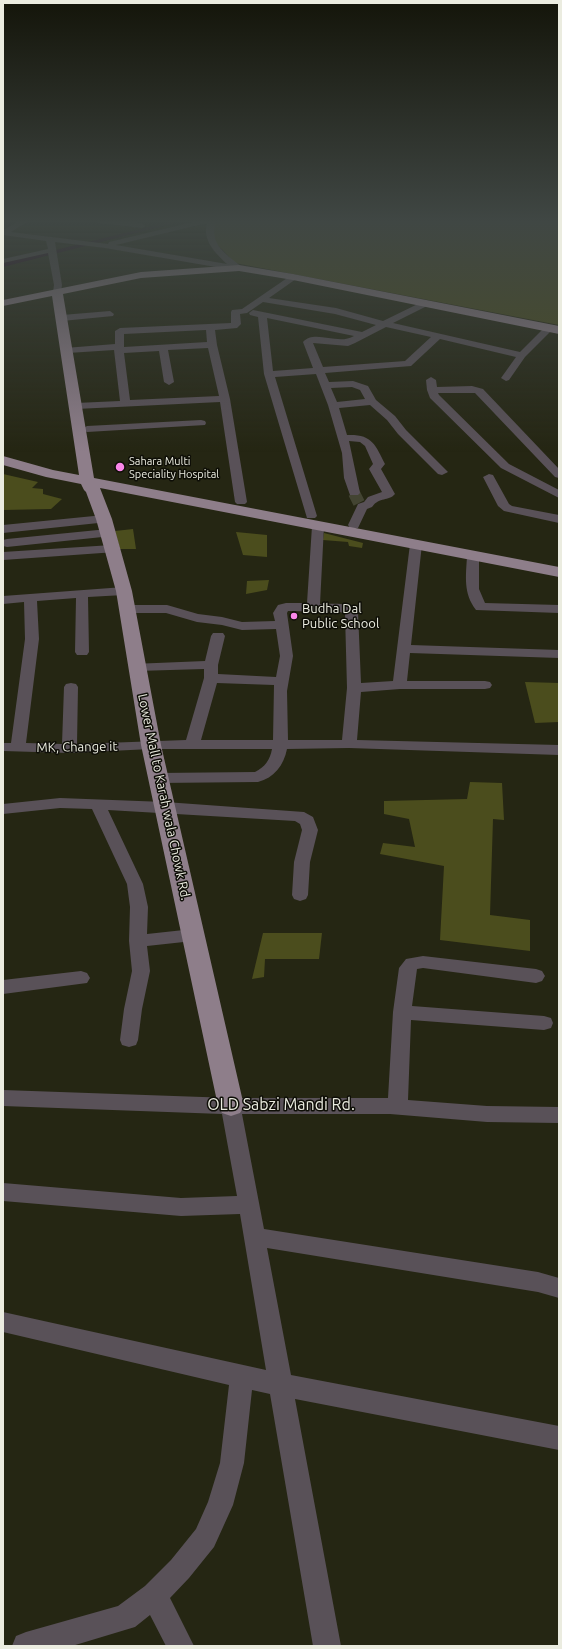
<!DOCTYPE html>
<html>
<head>
<meta charset="utf-8">
<style>
	body { margin:0 }
	#map { position:relative; width:562px; height:1649px; overflow:hidden; background:#252613; font-family:Ubuntu,sans-serif }
	canvas { display:block }
	.frame { position:absolute; inset:0; border:4px solid #ebece0; pointer-events:none }
</style>
</head>
<body>
<div id="map">
<canvas width="562" height="1649"></canvas>
<div class="frame"></div>
</div>
<script>
const ctx = document.querySelector('canvas').getContext('2d');
ctx.lineJoin = 'round';
function paint(path, color) { ctx.fillStyle = color; ctx.fill(path, 'evenodd'); }
function stroke(path, color, width, dash) { ctx.strokeStyle = color; ctx.lineWidth = width; ctx.lineCap = dash ? 'butt' : 'round'; ctx.setLineDash(dash || []); ctx.stroke(path); }
function drawText(font, color, halo, rows, align = 'center') {
  ctx.font = font + ' Ubuntu,sans-serif'; ctx.lineWidth = 3; ctx.setLineDash([]); ctx.textBaseline = 'middle'; ctx.strokeStyle = halo; ctx.fillStyle = color; for (const [text, x, y, turn = 0] of rows) {
    ctx.save(); ctx.translate(x, y); ctx.rotate((+turn || 0) * Math.PI / 180); ctx.textAlign = isNaN(turn) ? turn : align; if (halo) ctx.strokeText(text, 0, 0); ctx.fillText(text, 0, 0); ctx.restore();
  }
}
paint(new Path2D(`
	M 221,221 L 559,221 L 559,325 L 235,263 L 214,241 L 210,225 Z
	M 3,474 L 38,482 L 32,488 L 43,489 L 43,494 L 62,499 L 51,509 L 3,510 Z
	M 133,529 L 136,549 L 120,549 L 115,531 Z
	M 236,532 L 267,535 L 267,557 L 243,555 Z
	M 324,533 L 363,543 L 362,548 L 349,546 L 348,542 L 323,540 Z
	M 269,580 L 267,590 L 246,594 L 247,581 Z
	M 525,682 L 559,683 L 559,722 L 535,723 Z
	M 470,782 L 502,783 L 504,820 L 493,819 L 490,915 L 530,920 L 530,951 L 440,940 L 444,866 L 380,854 L 383,843 L 415,847 L 409,819 L 384,814 L 384,801 L 467,799 Z
	M 263,933 L 322,933 L 319,959 L 265,959 L 264,977 L 252,979 Z`), '#4b4d1d');
paint(new Path2D(`
	M 173,221 L 183,221 L 3,267 L 3,263 Z`), '#22001e');
stroke(new Path2D(`
	M 354,493 L 359,503`), '#434432', 12, [12, 5.5]);
paint(new Path2D(`
	M 19,221 L 29,221 L 11,232 L 108,244 L 109,242 L 197,221 L 216,221 C 208,245 228,255 243,268 L 239,271 L 105,248 L 55,242 L 62,285 L 61,292 L 57,295 L 53,292 L 54,285 L 48,253 L 3,263 L 3,259 L 48,249 L 46,241 L 3,235 L 3,230 ZM 207,223 C 202,240 215,253 227,264 L 116,245 Z
	M 95,221 C 107,221 138,219 146,226 L 142,228 L 99,223 Z
	M 293,274 L 297,277 L 296,279 L 269,298 L 336,308 L 383,321 L 426,300 L 430,303 L 429,305 L 393,323 L 520,352 L 546,326 L 552,326 L 554,328 L 525,357 L 509,380 L 506,381 L 501,378 L 516,357 L 440,339 L 411,366 L 325,373 L 329,382 L 353,381 L 368,386 L 376,400 L 395,416 L 406,430 L 448,472 L 442,475 L 438,474 L 398,434 L 387,420 L 370,405 L 339,408 L 347,435 C 372,434 375,444 385,464 L 381,469 L 395,494 C 388,502 380,496 372,507 L 367,509 L 358,528 L 350,528 L 348,525 L 358,504 L 364,502 L 368,497 L 382,492 L 369,469 L 373,464 L 365,446 L 360,442 L 349,441 L 360,493 L 358,495 L 350,495 L 344,478 L 342,453 L 328,405 L 316,374 L 275,377 L 317,516 L 315,518 L 307,518 L 264,374 L 258,317 L 250,315 L 249,313 L 253,310 L 362,332 L 376,325 L 335,314 L 263,302 L 247,313 L 240,314 L 241,324 L 237,328 L 215,330 L 217,345 L 230,399 L 247,502 L 245,504 L 237,504 L 235,502 L 220,402 L 76,409 L 71,406 L 76,403 L 120,401 L 114,350 L 68,353 L 63,350 L 65,348 L 115,344 L 115,331 L 120,328 L 231,323 L 231,312 L 232,310 L 242,309 ZM 267,318 L 354,336 C 338,346 315,329 303,342 L 313,368 L 273,371 ZM 386,327 L 431,337 L 405,361 L 323,367 L 313,343 L 348,346 L 355,343 ZM 206,330 L 207,342 L 124,347 L 124,334 ZM 208,348 L 219,396 L 130,400 L 124,353 L 159,351 L 164,382 L 169,385 L 174,382 L 168,350 ZM 352,387 L 360,390 L 365,399 L 337,402 L 331,388 Z
	M 110,311 L 114,314 L 113,316 L 62,321 L 57,318 L 62,315 Z
	M 431,377 L 436,380 L 437,387 L 472,386 L 483,389 L 559,469 L 559,478 L 555,477 L 475,393 L 438,393 L 439,395 L 509,464 L 559,490 L 559,498 L 501,468 L 430,398 L 427,390 L 426,380 Z
	M 201,420 L 205,421 L 206,423 L 205,425 L 87,432 L 82,429 L 87,426 Z
	M 489,474 L 493,475 L 509,504 L 512,506 L 559,515 L 559,523 L 504,511 L 498,506 L 483,477 Z
	M 104,515 L 108,516 L 110,519 L 108,522 L 3,533 L 3,525 Z
	M 318,522 L 322,523 L 324,526 L 320,604 C 331,604 350,601 358,612 L 361,683 L 393,681 L 410,544 L 412,541 L 420,541 L 422,544 L 411,645 L 559,650 L 559,658 L 410,653 L 407,681 L 485,681 L 490,682 L 492,685 L 490,688 L 485,689 L 400,689 L 361,692 L 357,740 L 559,745 L 559,755 L 349,748 L 287,749 C 284,765 274,778 258,782 L 158,783 L 153,781 L 150,778 L 153,775 L 158,773 L 255,772 C 265,767 270,760 272,749 L 151,749 L 69,753 L 3,751 L 3,743 L 11,743 L 25,639 L 24,602 L 3,604 L 3,596 L 124,587 L 129,588 L 130,591 L 129,594 L 124,595 L 88,597 L 89,652 L 87,655 L 77,655 L 75,652 L 76,598 L 37,601 L 39,639 L 26,743 L 62,744 L 64,687 L 66,684 L 71,683 L 76,684 L 78,687 L 77,744 L 186,740 L 204,678 L 204,669 L 137,671 L 132,670 L 130,667 L 132,664 L 205,661 L 211,636 L 213,633 L 223,633 L 225,636 L 218,665 L 218,674 L 276,677 L 280,656 L 276,629 L 242,630 L 222,625 L 197,622 L 166,613 L 127,613 L 122,612 L 120,609 L 122,606 L 127,605 L 167,605 L 198,614 L 222,617 L 242,622 L 275,621 L 273,613 L 278,605 L 286,603 L 307,603 L 312,526 L 314,523 ZM 288,611 L 340,612 L 345,614 L 347,688 L 342,740 L 288,740 L 287,691 L 293,656 L 287,613 ZM 217,683 L 274,685 L 273,740 L 201,740 Z
	M 108,529 L 112,530 L 114,533 L 112,536 L 7,547 L 3,546 L 3,540 L 7,539 Z
	M 112,545 L 116,546 L 118,549 L 116,552 L 3,560 L 3,552 Z
	M 473,552 L 477,553 L 479,556 L 479,589 L 485,603 L 559,605 L 559,613 L 476,610 C 463,593 466,576 467,556 L 469,553 Z
	M 60,798 L 165,802 L 304,812 L 313,817 L 318,830 L 310,862 L 308,895 L 306,899 L 300,901 L 294,899 L 292,895 L 294,862 L 302,830 L 300,824 L 295,821 L 108,810 L 143,884 L 148,907 L 147,934 L 193,929 L 199,931 L 202,935 L 199,939 L 193,941 L 147,946 L 150,971 L 142,1009 L 138,1040 L 136,1045 L 129,1047 L 122,1045 L 120,1040 L 124,1009 L 132,971 L 129,941 L 130,907 L 127,884 L 92,809 L 60,808 L 3,814 L 3,804 Z
	M 423,956 L 536,969 L 542,971 L 545,976 L 542,981 L 536,983 L 423,968 L 417,969 L 412,1006 L 544,1016 L 551,1018 L 553,1023 L 551,1028 L 544,1030 L 411,1020 L 408,1100 L 487,1106 L 559,1107 L 559,1123 L 487,1122 L 390,1114 L 242,1114 L 264,1229 L 538,1272 L 559,1278 L 559,1298 L 538,1292 L 267,1248 L 291,1375 L 559,1426 L 559,1450 L 295,1399 L 341,1646 L 313,1646 L 270,1394 L 252,1390 L 244,1463 L 233,1505 L 214,1547 L 189,1578 L 170,1598 L 194,1646 L 166,1646 L 150,1615 L 135,1627 L 125,1630 L 72,1646 L 12,1646 L 16,1636 L 26,1632 L 118,1606 L 145,1586 L 171,1560 L 196,1529 L 208,1502 L 220,1463 L 229,1385 L 3,1332 L 3,1312 L 266,1370 L 240,1214 L 181,1216 L 3,1201 L 3,1183 L 181,1198 L 237,1196 L 222,1114 L 3,1106 L 3,1090 L 231,1098 L 388,1098 L 393,1012 L 399,968 L 406,959 Z
	M 81,971 L 87,973 L 90,978 L 87,983 L 3,994 L 3,980 Z`), '#595158');
paint(new Path2D(`
	M 239,265 L 293,274 L 559,326 L 559,334 L 293,280 L 239,271 L 141,278 L 63,294 L 94,478 L 559,567 L 559,577 L 100,488 L 112,519 L 132,591 L 161,745 L 244,1106 L 240,1113 L 231,1116 L 222,1113 L 218,1106 L 141,745 L 116,591 L 96,519 L 86,492 L 84,490 L 81,484 L 46,477 L 3,465 L 3,456 L 53,470 L 79,475 L 52,296 L 3,306 L 3,300 L 141,272 Z`), '#8e7e8a');
const sky = ctx.createLinearGradient(0, 0, 0, 452);
sky.addColorStop(0, '#14150a');
sky.addColorStop(0.49, '#404744');
sky.addColorStop(1, '#40474400');
ctx.fillStyle = sky;
ctx.fillRect(0, 0, 562, 452);
for (const [x, y, r, color] of [
	[120,467,5,"#fa87e8"],
	[294,616,4,"#fa87e8"]
]) { const dot = new Path2D(); dot.arc(x, y, r, 0, 2 * Math.PI); ctx.fillStyle = color; ctx.fill(dot); stroke(dot, '#0e0e07', 1.5); }
drawText('11px', '#ebece0', '#0e0e07', [
	["Sahara Multi",129,461],
	["Speciality Hospital",129,474]
], 'left');
drawText('13px', '#ebece0', '#0e0e07', [
	["Budha Dal",302,609],
	["Public School",302,624]
], 'left');
drawText('13px', '#ebece0', '#0e0e07', [
	["MK, Change it",77,747,-1],
	["Lower Mall to Karah wala Chowk Rd.",164,797,78]
]);
drawText('16px', '#ebece0', '#0e0e07', [
	["OLD Sabzi Mandi Rd.",281,1105]
]);
</script>
</body>
</html>
